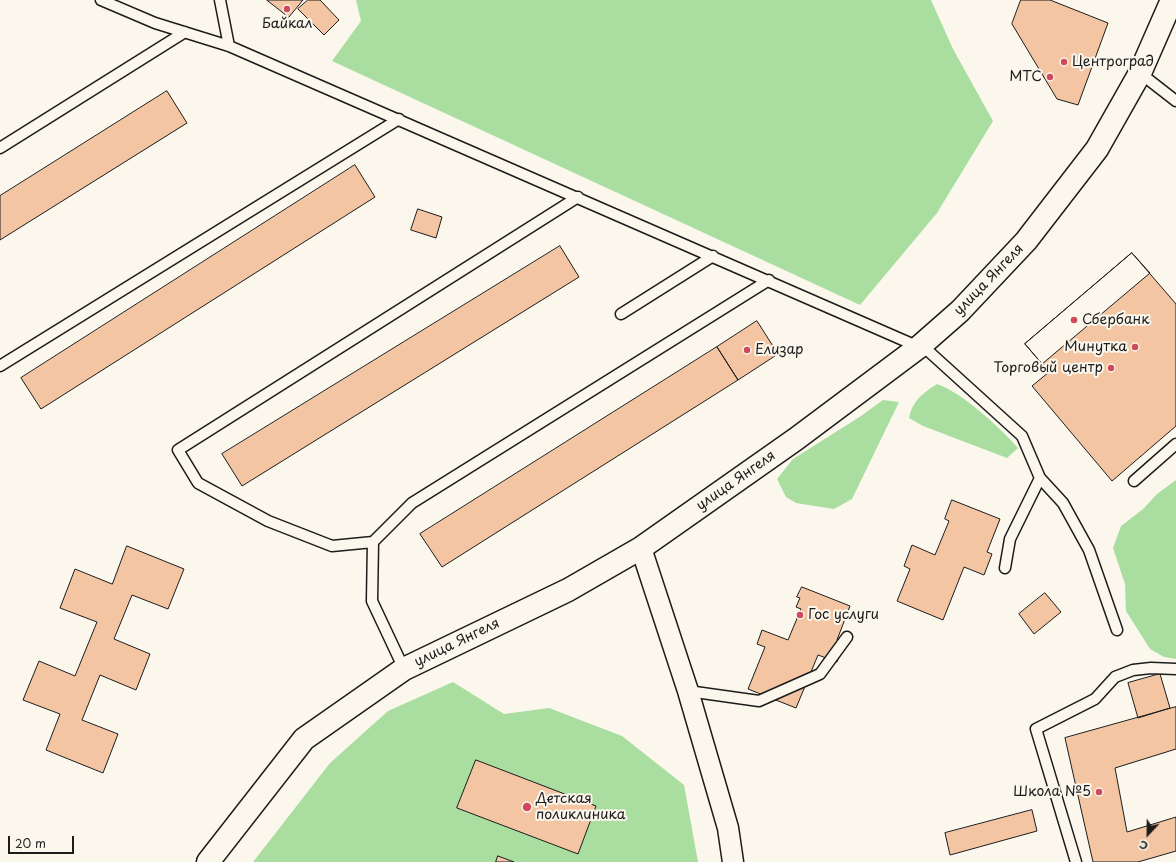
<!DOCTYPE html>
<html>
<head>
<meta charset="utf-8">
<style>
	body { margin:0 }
	#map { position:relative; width:1176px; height:862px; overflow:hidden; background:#fbf7ec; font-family:"Playpen Sans",sans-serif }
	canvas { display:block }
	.north { position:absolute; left:1128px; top:814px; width:40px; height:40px; -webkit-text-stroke:3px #fbf7ec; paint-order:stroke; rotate:202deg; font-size:11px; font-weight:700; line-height:16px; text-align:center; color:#1c1c1c }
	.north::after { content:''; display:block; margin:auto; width:14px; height:18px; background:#1c1c1c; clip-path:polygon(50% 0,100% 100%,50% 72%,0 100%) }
	.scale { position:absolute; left:8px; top:836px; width:66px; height:18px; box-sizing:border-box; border:2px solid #1c1c1c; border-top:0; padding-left:5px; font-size:12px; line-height:14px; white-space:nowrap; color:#1c1c1c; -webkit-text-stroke:3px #fbf7ec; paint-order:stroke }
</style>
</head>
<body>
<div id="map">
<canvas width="1176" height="862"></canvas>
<div class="north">С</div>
<div class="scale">20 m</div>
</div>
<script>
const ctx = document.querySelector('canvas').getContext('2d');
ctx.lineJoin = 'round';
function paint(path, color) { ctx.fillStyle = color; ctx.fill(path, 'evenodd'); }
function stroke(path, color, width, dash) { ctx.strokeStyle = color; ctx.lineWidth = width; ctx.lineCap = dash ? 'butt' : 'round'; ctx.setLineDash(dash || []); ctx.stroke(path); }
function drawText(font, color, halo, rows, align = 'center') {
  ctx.font = font + ' "Playpen Sans",sans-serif'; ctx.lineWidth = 4; ctx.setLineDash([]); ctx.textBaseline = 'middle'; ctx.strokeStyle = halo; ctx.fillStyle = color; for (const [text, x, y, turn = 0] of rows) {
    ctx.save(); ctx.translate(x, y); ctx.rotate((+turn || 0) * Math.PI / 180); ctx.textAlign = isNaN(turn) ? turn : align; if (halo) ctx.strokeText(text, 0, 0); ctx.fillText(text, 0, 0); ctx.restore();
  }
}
paint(new Path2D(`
	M 356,0 L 931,0 L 953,49 L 993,121 L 937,213 L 860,305 L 332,61 L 361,21 Z
	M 937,384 C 960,391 1002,429 1018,448 L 1007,458 L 923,426 L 909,418 C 913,400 922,394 937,384 Z
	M 883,400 L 899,402 L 852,499 L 834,509 L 796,503 L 786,497 L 777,479 L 793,459 L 861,416 Z
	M 1176,480 L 1176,659 L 1164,657 L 1150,649 L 1126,611 L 1125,584 L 1113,548 L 1121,526 L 1143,509 L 1157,494 Z
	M 453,682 L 504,714 L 549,708 L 622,736 L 684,785 L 698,862 L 253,862 L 330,763 L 388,711 Z`), '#a9dea0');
const building = new Path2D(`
	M 267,0 L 303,0 L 289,17 Z
	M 308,0 L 320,0 L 339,20 L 324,35 L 298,9 Z
	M 1021,0 L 1050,0 L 1108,23 L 1078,105 L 1057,99 L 1012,24 Z
	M 167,91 L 187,123 L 0,240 L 0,196 Z
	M 355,165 L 375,197 L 41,409 L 21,378 Z
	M 418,209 L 442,217 L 436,238 L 411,230 Z
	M 560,246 L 579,277 L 242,486 L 222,454 Z
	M 1132,253 L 1176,304 L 1176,426 L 1112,481 L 1032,386 L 1049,372 L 1025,344 Z
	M 1132,253 L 1150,273 L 1042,364 L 1025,344 Z
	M 757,321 L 778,354 L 738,380 L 717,347 Z
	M 717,347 L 738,380 L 442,567 L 420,534 Z
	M 952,500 L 1000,519 L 987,552 L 992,554 L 984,575 L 964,567 L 943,620 L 897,601 L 910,569 L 904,566 L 912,545 L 935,555 L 949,521 L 945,519 Z
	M 127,546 L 184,569 L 168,609 L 132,595 L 114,639 L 150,654 L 136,690 L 100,675 L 82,720 L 118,734 L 103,773 L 46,750 L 60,714 L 23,700 L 39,661 L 75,676 L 97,622 L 60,608 L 75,569 L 112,584 Z
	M 802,587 L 850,606 L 837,640 L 844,643 L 837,662 L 818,655 L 796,708 L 748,689 L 765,647 L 757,644 L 762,630 L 788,640 L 801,609 L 796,607 L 800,598 L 797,597 Z
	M 1045,593 L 1061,612 L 1034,634 L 1019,614 Z
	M 1160,674 L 1170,708 L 1138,718 L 1128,683 Z
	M 1176,707 L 1176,749 L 1115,768 L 1127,832 L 1176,817 L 1176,851 L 1138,862 L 1093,862 L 1065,738 Z
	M 476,760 L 596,806 L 578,854 L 457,808 Z
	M 1032,810 L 1037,831 L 950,855 L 945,833 Z
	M 498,856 L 514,862 L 496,862 Z`);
paint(building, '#f4c5a3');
stroke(building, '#1c1c1c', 1);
const lane = new Path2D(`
	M 101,0 L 155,23 L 229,46 L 919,347 L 925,348 L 1022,436 L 1040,478 L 1010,539 L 1005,568
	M 220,0 L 229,46
	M 1140,73 L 1176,101
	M 0,148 L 185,32
	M 578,197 L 178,450 L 198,483 L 268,521 L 332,546 L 373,542 L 412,503 L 769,280
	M 621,314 L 713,256
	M 0,366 L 399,119
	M 1040,478 L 1063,503 L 1089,550 L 1117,630
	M 1134,481 L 1176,444
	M 373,542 L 372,601 L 404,669
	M 688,691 L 759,701 L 820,674 L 847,637
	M 1076,862 L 1036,729 L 1095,699 L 1115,677 L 1133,670 L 1151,668 L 1176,669`);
const street = new Path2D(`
	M 641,548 L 688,691 L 728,828 L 733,862`);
const secondary = new Path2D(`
	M 208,862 L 304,739 L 404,669 L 568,590 L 641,548 L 796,439 L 919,347 L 960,311 L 1026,241 L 1097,149 L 1140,73 L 1172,0`);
stroke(lane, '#1c1c1c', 13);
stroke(street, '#1c1c1c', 23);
stroke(secondary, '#1c1c1c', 25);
stroke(lane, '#fbf7ec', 10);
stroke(street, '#fbf7ec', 20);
stroke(secondary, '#fbf7ec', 22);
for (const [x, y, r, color] of [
	[287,9,4,"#d1495b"],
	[1064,62,4,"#d1495b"],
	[1050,77,4,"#d1495b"],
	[1074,320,4,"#d1495b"],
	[1135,347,4,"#d1495b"],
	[747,350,4,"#d1495b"],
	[1111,368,4,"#d1495b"],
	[800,615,4,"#d1495b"],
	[1099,792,4,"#d1495b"],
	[527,807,5,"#d1495b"]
]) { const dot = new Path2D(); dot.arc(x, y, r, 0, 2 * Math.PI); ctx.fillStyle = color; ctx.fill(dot); stroke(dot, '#fbf7ec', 1.5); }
drawText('14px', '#1c1c1c', '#fbf7ec', [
	["Байкал",287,24,"center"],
	["Центроград",1072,62],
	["МТС",1042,77,"right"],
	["Сбербанк",1082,320],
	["Минутка",1127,347,"right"],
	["Елизар",755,350],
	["Торговый центр",1103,368,"right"],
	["Гос услуги",808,615],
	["Школа №5",1091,792,"right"],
	["Детская",536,799],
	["поликлиника",536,815]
], 'left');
drawText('14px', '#1c1c1c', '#fbf7ec', [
	["улица Янгеля",989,280,-46],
	["улица Янгеля",736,481,-35],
	["улица Янгеля",457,643,-26]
]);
</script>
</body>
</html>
